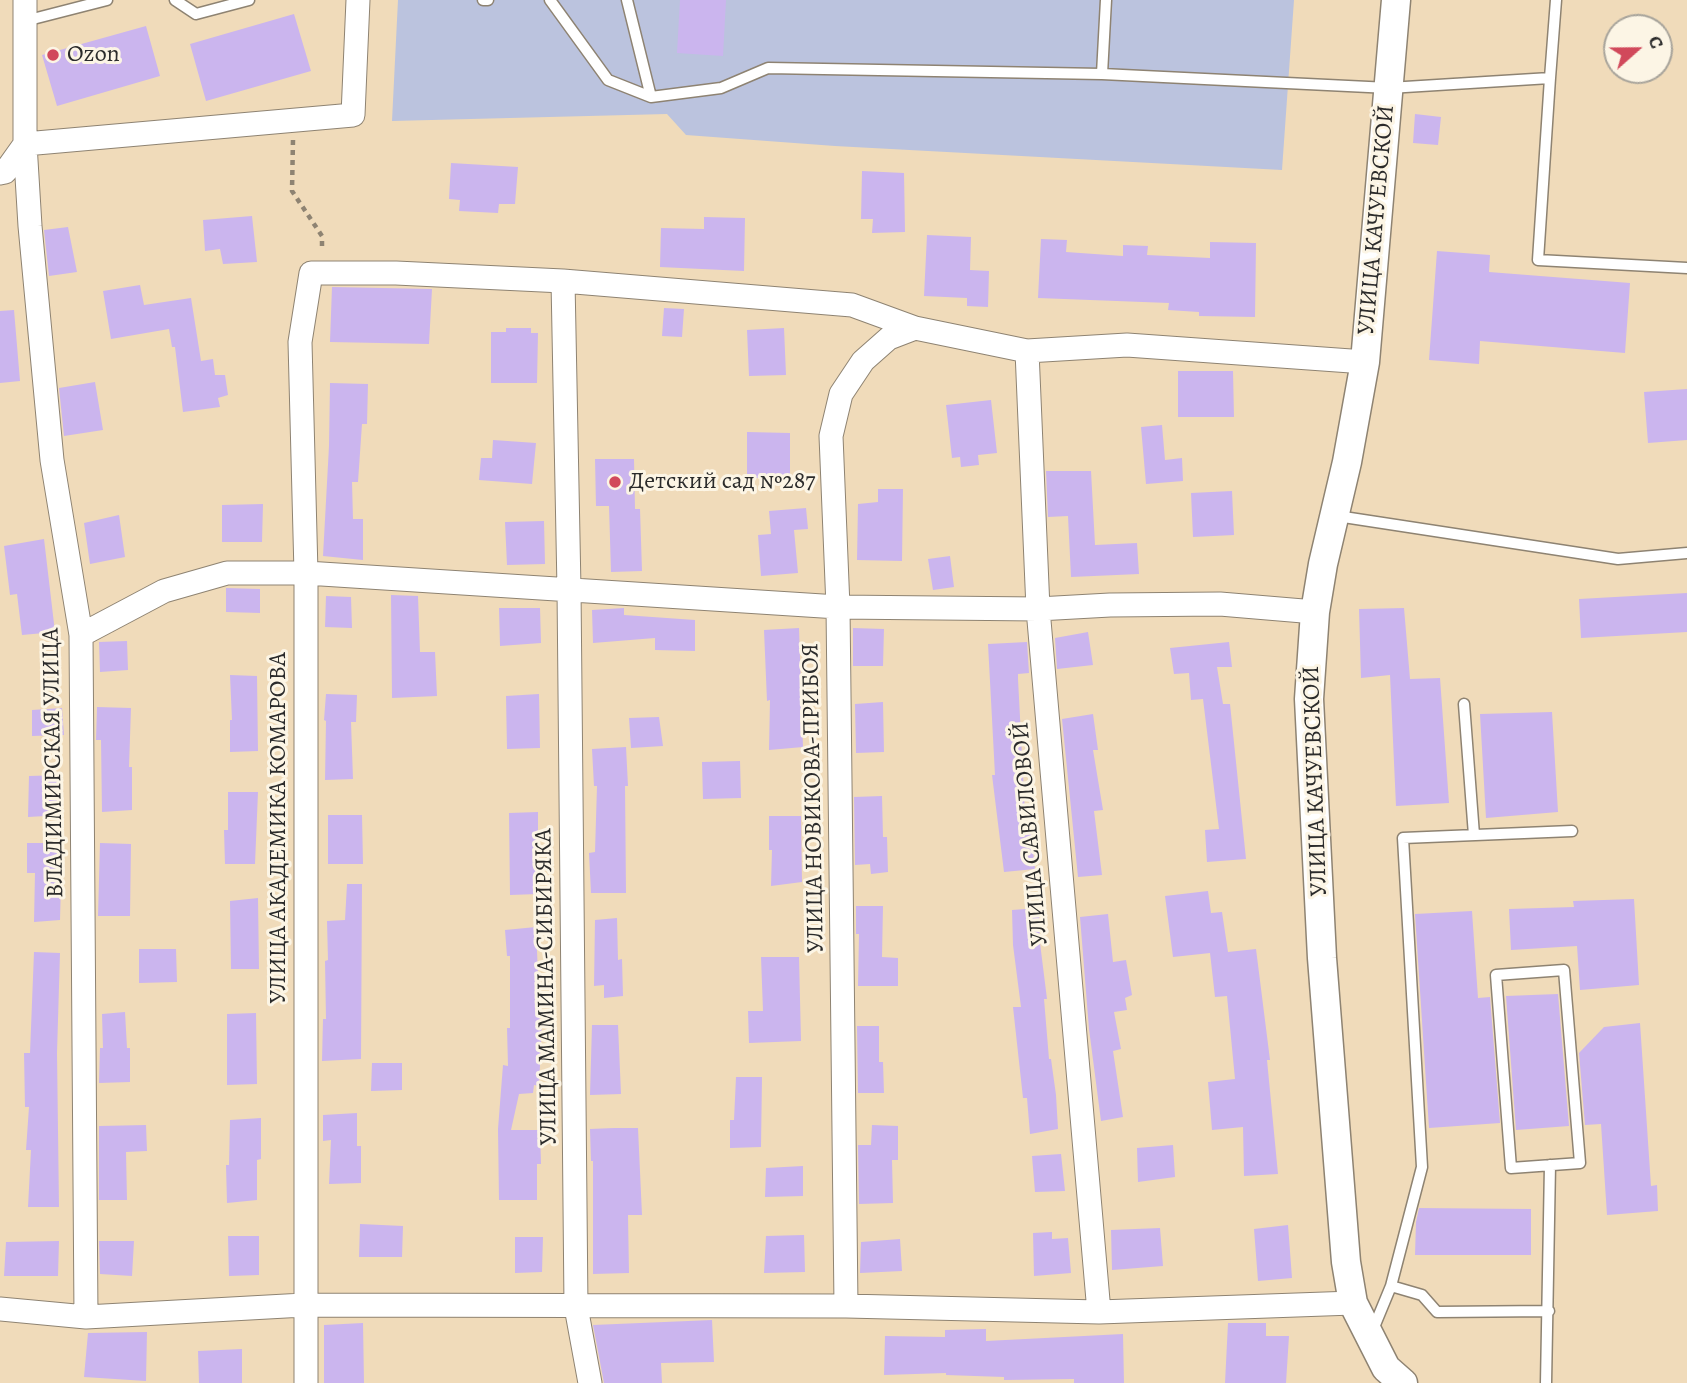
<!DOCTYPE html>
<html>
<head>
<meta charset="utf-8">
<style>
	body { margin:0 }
	#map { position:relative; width:1687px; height:1383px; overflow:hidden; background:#f0dbba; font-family:Alegreya,serif }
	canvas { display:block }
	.north { position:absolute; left:1603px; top:14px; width:70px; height:70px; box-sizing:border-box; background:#fcf5e5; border:2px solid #a8a49b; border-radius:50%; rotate:69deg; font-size:19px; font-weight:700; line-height:28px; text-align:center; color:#2b2b2b }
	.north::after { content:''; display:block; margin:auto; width:24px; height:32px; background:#d1495b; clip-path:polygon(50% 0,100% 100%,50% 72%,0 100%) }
</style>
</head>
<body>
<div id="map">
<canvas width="1687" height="1383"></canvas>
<div class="north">С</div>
</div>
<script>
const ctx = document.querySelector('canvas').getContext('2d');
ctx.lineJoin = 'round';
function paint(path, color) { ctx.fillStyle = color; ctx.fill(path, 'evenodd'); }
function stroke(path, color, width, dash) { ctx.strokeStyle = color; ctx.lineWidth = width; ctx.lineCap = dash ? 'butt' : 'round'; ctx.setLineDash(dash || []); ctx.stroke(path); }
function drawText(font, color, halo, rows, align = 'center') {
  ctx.font = font + ' Alegreya,serif'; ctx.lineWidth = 6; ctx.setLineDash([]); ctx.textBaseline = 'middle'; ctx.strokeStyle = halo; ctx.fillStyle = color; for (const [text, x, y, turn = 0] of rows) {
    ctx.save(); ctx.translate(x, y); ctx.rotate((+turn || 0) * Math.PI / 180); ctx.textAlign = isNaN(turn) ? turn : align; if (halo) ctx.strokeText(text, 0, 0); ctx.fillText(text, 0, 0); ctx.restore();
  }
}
paint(new Path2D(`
	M 398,0 L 1294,0 L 1282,170 L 835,146 L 686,135 L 667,114 L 392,121 Z`), '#bbc3de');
paint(new Path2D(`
	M 680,0 L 726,0 L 723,56 L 677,53 Z
	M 294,14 L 311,71 L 206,101 L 190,44 Z
	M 146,26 L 160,76 L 57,106 L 42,55 Z
	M 1415,114 L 1441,117 L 1438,145 L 1413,143 Z
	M 451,163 L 518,167 L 515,204 L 499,204 L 498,213 L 459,211 L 460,200 L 449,199 Z
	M 862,171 L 904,173 L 905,232 L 872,233 L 873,219 L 861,219 Z
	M 252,216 L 257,262 L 223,264 L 220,249 L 205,251 L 203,220 Z
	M 704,217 L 745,218 L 744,271 L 660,267 L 661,228 L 704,229 Z
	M 68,227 L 77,272 L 49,276 L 44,230 Z
	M 927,235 L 971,237 L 970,270 L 989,271 L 988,307 L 967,306 L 967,298 L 924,296 Z
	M 1041,239 L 1067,240 L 1066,252 L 1123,256 L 1123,245 L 1148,246 L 1147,255 L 1210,258 L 1210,242 L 1256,243 L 1255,317 L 1199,316 L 1199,312 L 1168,310 L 1169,303 L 1038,298 Z
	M 1437,251 L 1490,255 L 1489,272 L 1630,283 L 1625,353 L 1480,341 L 1479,364 L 1429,360 Z
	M 140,285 L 144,305 L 191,298 L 201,361 L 213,359 L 215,375 L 225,375 L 228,395 L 218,398 L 220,407 L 183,412 L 175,347 L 172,347 L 169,329 L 111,339 L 103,291 Z
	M 332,287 L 432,289 L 429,344 L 330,342 Z
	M 664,308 L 684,309 L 682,337 L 662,336 Z
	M 14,310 L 20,381 L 0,383 L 0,311 Z
	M 506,328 L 531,328 L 531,333 L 538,333 L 537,383 L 491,383 L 491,332 L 506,332 Z
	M 784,328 L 786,375 L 749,376 L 747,330 Z
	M 1178,371 L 1233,371 L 1234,417 L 1178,417 Z
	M 95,382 L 103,430 L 64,436 L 59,388 Z
	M 330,383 L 368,384 L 367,424 L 362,424 L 358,482 L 352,482 L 353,519 L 363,519 L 363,560 L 323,556 L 329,446 Z
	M 1687,389 L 1687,440 L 1648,443 L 1644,392 Z
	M 991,400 L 997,453 L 978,455 L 979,465 L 961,467 L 960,457 L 952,458 L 946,405 Z
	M 1162,425 L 1165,460 L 1182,458 L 1183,481 L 1146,484 L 1141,427 Z
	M 747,432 L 790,433 L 790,478 L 747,478 Z
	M 493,440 L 536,443 L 532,484 L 479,480 L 481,458 L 492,458 Z
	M 595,459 L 634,459 L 635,509 L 640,509 L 642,571 L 611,572 L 609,506 L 596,506 Z
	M 1046,471 L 1091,471 L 1095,545 L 1137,543 L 1139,574 L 1071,577 L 1068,516 L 1048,517 Z
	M 878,489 L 903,489 L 902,561 L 857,560 L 858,504 L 878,502 Z
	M 1232,491 L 1234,535 L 1193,537 L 1191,493 Z
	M 263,504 L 262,542 L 222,542 L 222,505 Z
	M 806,508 L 808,529 L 794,530 L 798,573 L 761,576 L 758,535 L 771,534 L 769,511 Z
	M 119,515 L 125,557 L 90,564 L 84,523 Z
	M 544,521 L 545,564 L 507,565 L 505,522 Z
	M 44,539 L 55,632 L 22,635 L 17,594 L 10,595 L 4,546 Z
	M 950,556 L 954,587 L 933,590 L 928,559 Z
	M 226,588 L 260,589 L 260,613 L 226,612 Z
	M 1687,593 L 1687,632 L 1581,638 L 1579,599 Z
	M 391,595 L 418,596 L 420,652 L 435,652 L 437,696 L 392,698 Z
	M 326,596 L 351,597 L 352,628 L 325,627 Z
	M 499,608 L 540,608 L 541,643 L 500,646 Z
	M 624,608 L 624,615 L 695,620 L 695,651 L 655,650 L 655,638 L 593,643 L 592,610 Z
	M 1404,608 L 1410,679 L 1440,678 L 1449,803 L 1396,806 L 1390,675 L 1361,678 L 1359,609 Z
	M 799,628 L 803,747 L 769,750 L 770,700 L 767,701 L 764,630 Z
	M 853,628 L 884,629 L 883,666 L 853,666 Z
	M 1088,632 L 1093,665 L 1057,669 L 1055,638 Z
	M 127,641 L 128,670 L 100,672 L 99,642 Z
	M 1027,642 L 1029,673 L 1018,674 L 1018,679 L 1026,832 L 1031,832 L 1035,869 L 1004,872 L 992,775 L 995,775 L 988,644 Z
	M 1229,642 L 1232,667 L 1217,667 L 1223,704 L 1230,704 L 1246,859 L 1207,862 L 1205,830 L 1219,829 L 1203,699 L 1191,700 L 1189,673 L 1174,674 L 1170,648 Z
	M 230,675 L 257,676 L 258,751 L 230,752 L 230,720 L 232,720 Z
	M 326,694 L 357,695 L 356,722 L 351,722 L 353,779 L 325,780 L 326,721 L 324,720 Z
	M 539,694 L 540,748 L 507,749 L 506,696 Z
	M 883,702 L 884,752 L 856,753 L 855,704 Z
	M 97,707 L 131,708 L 129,767 L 132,767 L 132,810 L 102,812 L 101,740 L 96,740 Z
	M 62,708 L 64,735 L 32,736 L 32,710 Z
	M 1552,712 L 1558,812 L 1486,818 L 1480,714 Z
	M 1093,714 L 1098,750 L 1093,750 L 1103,810 L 1094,811 L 1102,875 L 1078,877 L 1062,719 Z
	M 659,717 L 663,746 L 631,748 L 629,718 Z
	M 626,747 L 628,786 L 625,786 L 626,893 L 591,893 L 589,853 L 595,852 L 597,786 L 594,786 L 592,749 Z
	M 740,761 L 741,798 L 703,799 L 702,762 Z
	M 61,775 L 63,815 L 28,817 L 29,776 Z
	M 228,792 L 258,792 L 255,864 L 225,864 L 224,830 L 228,830 Z
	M 882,796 L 883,837 L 887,837 L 888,872 L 871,874 L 870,864 L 855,865 L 854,797 Z
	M 538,812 L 538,894 L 510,895 L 509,813 Z
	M 328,815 L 362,815 L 363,864 L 328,864 Z
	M 769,816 L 801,816 L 802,882 L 771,886 L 772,850 L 769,850 Z
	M 27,843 L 62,843 L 60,920 L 34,922 L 35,873 L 27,873 Z
	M 100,843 L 131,844 L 130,916 L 98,916 Z
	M 347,884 L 362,884 L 361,1059 L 322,1061 L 323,1019 L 326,1019 L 325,961 L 328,960 L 327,921 L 345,920 Z
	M 1208,891 L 1211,913 L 1222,912 L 1228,952 L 1256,949 L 1270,1060 L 1267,1060 L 1278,1174 L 1244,1176 L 1243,1127 L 1212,1130 L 1208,1082 L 1235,1079 L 1227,996 L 1215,997 L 1210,953 L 1173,957 L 1165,896 Z
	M 258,898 L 259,969 L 231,969 L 230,901 Z
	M 1634,899 L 1639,985 L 1580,990 L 1577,946 L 1511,950 L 1509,909 L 1574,907 L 1573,901 Z
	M 856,906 L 883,906 L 882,957 L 898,958 L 898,986 L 858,986 L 859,934 L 856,934 Z
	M 1039,908 L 1040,943 L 1047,999 L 1044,999 L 1049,1059 L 1051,1059 L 1056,1095 L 1058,1129 L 1030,1134 L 1027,1098 L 1023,1098 L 1013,1007 L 1021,1007 L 1013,945 L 1012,910 Z
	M 1472,911 L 1478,998 L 1490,997 L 1500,1123 L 1429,1128 L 1415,914 Z
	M 1108,914 L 1113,962 L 1126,960 L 1132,995 L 1125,998 L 1127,1010 L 1114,1012 L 1121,1049 L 1113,1051 L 1123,1117 L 1101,1121 L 1089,1029 L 1080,917 Z
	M 617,918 L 618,960 L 622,959 L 623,996 L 604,998 L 604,985 L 594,986 L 595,920 Z
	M 536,927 L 540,1023 L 542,1023 L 539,1086 L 534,1085 L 533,1093 L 519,1094 L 511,1130 L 540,1130 L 541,1164 L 537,1164 L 537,1200 L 499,1200 L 498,1129 L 503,1065 L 508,1066 L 507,1028 L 510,1028 L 510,956 L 507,956 L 505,930 Z
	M 139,949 L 176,949 L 177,982 L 139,983 Z
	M 34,952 L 60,953 L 57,1053 L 59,1207 L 28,1207 L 31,1150 L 26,1150 L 29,1107 L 25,1107 L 24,1053 L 30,1053 Z
	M 761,957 L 799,957 L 801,1041 L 749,1043 L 748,1011 L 763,1011 Z
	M 1558,994 L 1569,1126 L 1516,1130 L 1506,996 Z
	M 125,1012 L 127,1048 L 130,1048 L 130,1082 L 99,1083 L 100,1048 L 103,1048 L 102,1014 Z
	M 256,1013 L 257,1084 L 227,1085 L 227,1014 Z
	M 1640,1023 L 1651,1186 L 1657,1185 L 1658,1211 L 1607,1215 L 1601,1124 L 1585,1125 L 1579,1053 L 1604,1027 Z
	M 592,1025 L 618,1025 L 621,1094 L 590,1095 Z
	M 857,1026 L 879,1026 L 879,1062 L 883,1062 L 884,1093 L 858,1093 Z
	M 372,1063 L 402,1063 L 402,1090 L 371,1091 Z
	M 736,1077 L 762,1077 L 761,1147 L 730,1148 L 730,1120 L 734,1120 Z
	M 357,1113 L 357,1146 L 361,1146 L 361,1183 L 329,1184 L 331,1140 L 323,1141 L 323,1115 Z
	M 261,1118 L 261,1159 L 257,1160 L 257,1200 L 227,1203 L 226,1165 L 229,1165 L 230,1120 Z
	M 146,1125 L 147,1151 L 126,1152 L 127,1200 L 99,1200 L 99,1126 Z
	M 872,1125 L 898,1126 L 898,1160 L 892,1160 L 893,1203 L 859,1204 L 858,1145 L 871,1145 Z
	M 614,1128 L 638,1128 L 642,1215 L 628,1215 L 629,1273 L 593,1274 L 593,1161 L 591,1161 L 590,1129 Z
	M 1173,1145 L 1175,1177 L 1138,1182 L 1137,1148 Z
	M 1061,1154 L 1065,1191 L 1035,1192 L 1032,1156 Z
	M 803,1166 L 803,1196 L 765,1197 L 766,1168 Z
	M 1419,1208 L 1531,1209 L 1531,1255 L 1415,1255 L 1416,1222 Z
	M 360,1224 L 403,1226 L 402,1257 L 359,1257 Z
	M 1288,1225 L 1292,1278 L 1258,1281 L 1254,1229 Z
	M 1160,1228 L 1163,1266 L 1112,1270 L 1111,1230 Z
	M 1052,1232 L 1052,1239 L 1068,1238 L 1071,1273 L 1034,1276 L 1033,1233 Z
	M 804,1235 L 805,1272 L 764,1273 L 766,1236 Z
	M 228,1236 L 259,1236 L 259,1275 L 229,1276 Z
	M 515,1237 L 543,1237 L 542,1272 L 515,1273 Z
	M 900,1239 L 902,1271 L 860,1273 L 861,1242 Z
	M 59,1241 L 58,1276 L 4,1276 L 6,1242 Z
	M 99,1241 L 134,1241 L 132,1276 L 100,1274 Z
	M 712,1320 L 714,1362 L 661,1363 L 662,1383 L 604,1383 L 593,1325 Z
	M 363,1323 L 364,1383 L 324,1383 L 324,1325 Z
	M 1228,1323 L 1266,1323 L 1266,1336 L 1289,1336 L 1286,1383 L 1225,1383 Z
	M 986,1329 L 986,1341 L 1123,1334 L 1124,1383 L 1074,1383 L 1074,1379 L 1004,1380 L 1004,1377 L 946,1375 L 946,1373 L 884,1375 L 885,1336 L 945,1337 L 945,1330 Z
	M 147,1332 L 146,1381 L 84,1377 L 88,1333 Z
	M 242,1349 L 242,1383 L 199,1383 L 198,1351 Z`), '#cbb5ee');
const service = new Path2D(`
	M 175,0 L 196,14 L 249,0
	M 483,0 L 488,0
	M 550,0 L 608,80 L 651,97 L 721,88 L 768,68 L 1102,74 L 1389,88 L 1550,78 L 1556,0
	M 627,0 L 651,97
	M 25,21 L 107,0
	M 1102,74 L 1106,0
	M 1550,78 L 1538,260 L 1687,268
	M 1337,516 L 1618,559 L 1687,553
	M 1464,704 L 1474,835
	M 1564,970 L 1580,1163 L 1511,1168 L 1496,975 Z
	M 1391,1286 L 1422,1167 L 1403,838 L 1572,831
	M 1372,1332 L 1391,1286 L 1422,1295 L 1437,1312 L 1549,1311
	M 1546,1383 L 1550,1165`);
const minor = new Path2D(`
	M 25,0 L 25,144 L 30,226 L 52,460 L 81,635 L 86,1317
	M 0,173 L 5,172 L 25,144 L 353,115 L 358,0
	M 563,281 L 569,589 L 576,1307 L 590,1383
	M 1027,351 L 1038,609 L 1099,1312
	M 81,635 L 164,591 L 227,573 L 306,573 L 838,607 L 1038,609 L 1110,605 L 1220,604 L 1315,612
	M 846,1306 L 838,607 L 831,436 L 841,394 L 863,361 L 889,338 L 915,328
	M 0,1309 L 86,1317 L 304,1305 L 846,1306 L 1099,1312 L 1353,1303
	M 306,1383 L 306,573 L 300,342 L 311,273 L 396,273 L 563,281 L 852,305 L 915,328 L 1027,351 L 1127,345 L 1365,362`);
const tertiary = new Path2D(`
	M 1396,0 L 1365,362 L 1347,462 L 1323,564 L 1315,612 L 1309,699 L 1322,958 L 1346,1262 L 1353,1303 L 1386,1368 L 1403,1383`);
stroke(service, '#8e8372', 13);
stroke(minor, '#8e8372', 25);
stroke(tertiary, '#8e8372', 31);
stroke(new Path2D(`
	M 293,140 L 292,191 L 322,236 L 322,251`), '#8e8372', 4.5, [5, 5]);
stroke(service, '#fff', 10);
stroke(minor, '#fff', 23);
stroke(tertiary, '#fff', 28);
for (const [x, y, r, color] of [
	[53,55,7,"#d1495b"],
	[615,482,7,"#d1495b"]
]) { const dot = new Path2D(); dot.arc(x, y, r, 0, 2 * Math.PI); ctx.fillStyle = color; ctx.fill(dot); stroke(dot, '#fcf5e5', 2.5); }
drawText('24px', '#2b2b2b', '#fcf5e5', [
	["Ozon",67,55],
	["Детский сад №287",629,482]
], 'left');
drawText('24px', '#2b2b2b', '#fcf5e5', [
	["УЛИЦА КАЧУЕВСКОЙ",1377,220,-85],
	["ВЛАДИМИРСКАЯ УЛИЦА",54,763,-91],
	["УЛИЦА КАЧУЕВСКОЙ",1316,781,-92],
	["УЛИЦА НОВИКОВА-ПРИБОЯ",814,798,-91],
	["УЛИЦА АКАДЕМИКА КОМАРОВА",279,828,-90],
	["УЛИЦА САВИЛОВОЙ",1031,834,-95],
	["УЛИЦА МАМИНА-СИБИРЯКА",547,987,-91]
]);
</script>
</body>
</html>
